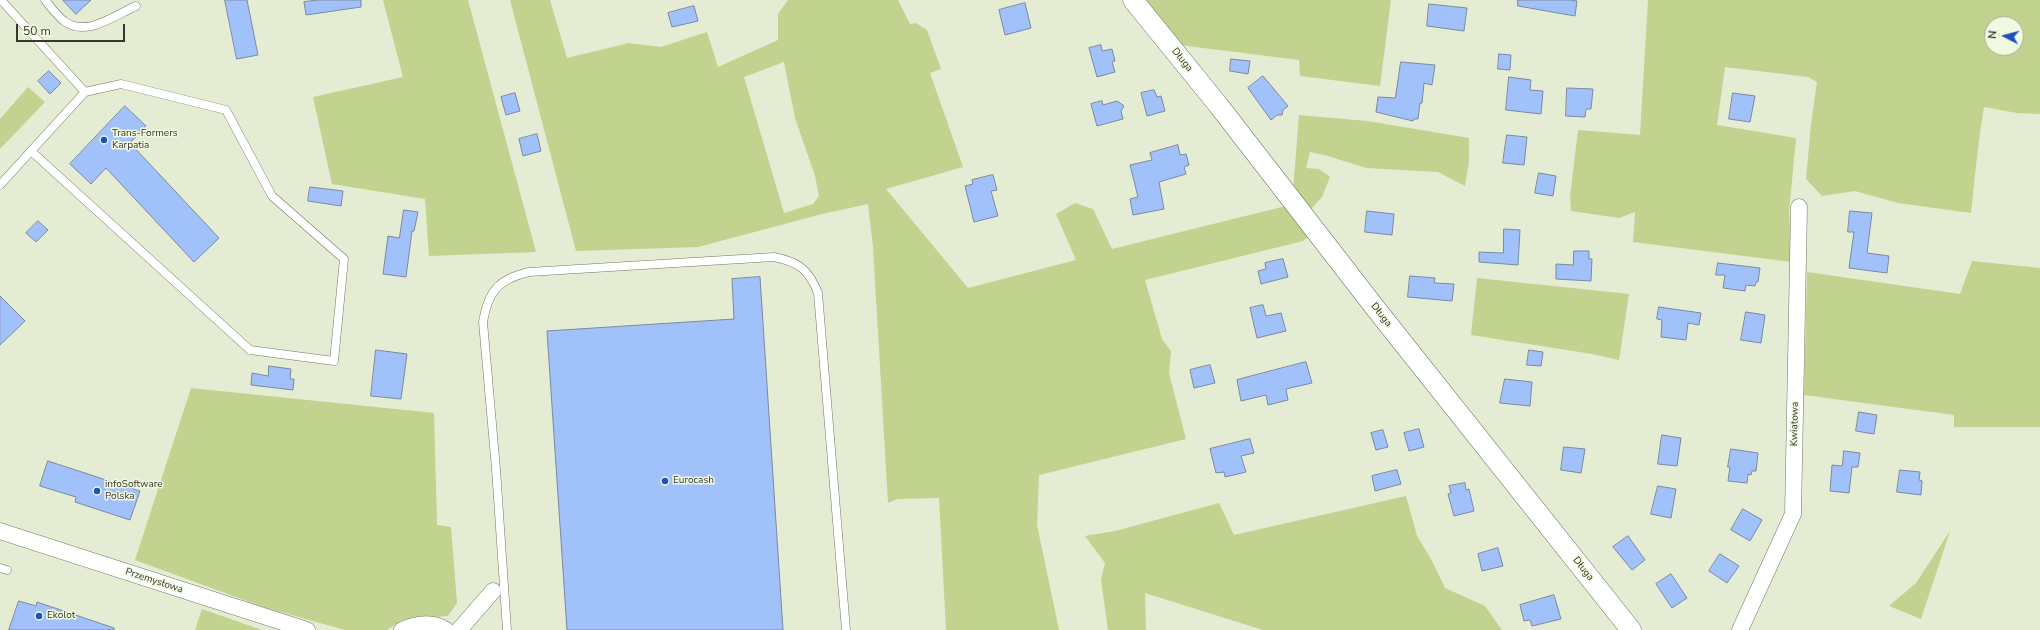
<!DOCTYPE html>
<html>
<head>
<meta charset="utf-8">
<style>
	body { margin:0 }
	#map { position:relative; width:2040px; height:630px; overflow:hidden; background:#e4ecd3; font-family:"Nunito Sans",sans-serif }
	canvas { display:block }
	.north { position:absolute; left:1984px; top:16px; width:40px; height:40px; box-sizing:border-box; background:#f2f9e0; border:1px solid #a6ac99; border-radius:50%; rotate:276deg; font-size:11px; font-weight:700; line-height:16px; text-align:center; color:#35382e }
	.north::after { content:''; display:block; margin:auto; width:14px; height:18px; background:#1b52be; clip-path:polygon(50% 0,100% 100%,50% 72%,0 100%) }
	.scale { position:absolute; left:16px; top:24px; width:109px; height:18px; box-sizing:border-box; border:2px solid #35382e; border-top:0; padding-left:5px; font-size:12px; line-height:14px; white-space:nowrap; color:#35382e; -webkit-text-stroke:3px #f2f9e0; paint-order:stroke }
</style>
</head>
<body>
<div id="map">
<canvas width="2040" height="630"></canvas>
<div class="north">N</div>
<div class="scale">50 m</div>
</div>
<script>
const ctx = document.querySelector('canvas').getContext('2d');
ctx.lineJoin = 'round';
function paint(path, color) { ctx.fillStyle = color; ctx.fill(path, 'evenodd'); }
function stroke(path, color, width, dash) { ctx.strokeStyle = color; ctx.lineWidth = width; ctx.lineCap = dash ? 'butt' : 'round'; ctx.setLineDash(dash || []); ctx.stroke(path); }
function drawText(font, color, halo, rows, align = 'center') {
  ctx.font = font + ' "Nunito Sans",sans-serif'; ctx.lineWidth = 3; ctx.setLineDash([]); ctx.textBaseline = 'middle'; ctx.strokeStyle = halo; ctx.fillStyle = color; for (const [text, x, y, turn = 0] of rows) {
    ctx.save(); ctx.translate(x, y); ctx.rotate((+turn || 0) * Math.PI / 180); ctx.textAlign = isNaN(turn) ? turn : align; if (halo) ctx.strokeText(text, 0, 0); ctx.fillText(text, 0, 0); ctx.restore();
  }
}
paint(new Path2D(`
	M 383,0 L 468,0 L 536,252 L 429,256 L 425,199 L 332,184 L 313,97 L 403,77 Z
	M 510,0 L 550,0 L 567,58 L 629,43 L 661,47 L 707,32 L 718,67 L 778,40 L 778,14 L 788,0 L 898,0 L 910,24 L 916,23 L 927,30 L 941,69 L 930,73 L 963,167 L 886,189 L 968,288 L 1076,260 L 1056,214 L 1075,203 L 1093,209 L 1112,249 L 1286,206 L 1311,234 L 1303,241 L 1145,280 L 1162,339 L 1171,351 L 1169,373 L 1186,439 L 1039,475 L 1037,525 L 1059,630 L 946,630 L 939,498 L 897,499 L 888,503 L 873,247 L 868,204 L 822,214 L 698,247 L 576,251 ZM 784,62 L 795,118 L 815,176 L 819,196 L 813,204 L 784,213 L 744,77 Z
	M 1145,0 L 1391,0 L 1380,86 L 1300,76 L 1299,60 L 1179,45 Z
	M 1648,0 L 2040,0 L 2040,114 L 2017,113 L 1984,107 C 1978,142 1975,177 1971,213 L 1898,203 L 1855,191 L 1822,196 L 1806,179 L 1811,124 L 1817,82 L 1808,77 L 1725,67 L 1717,125 L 1796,138 L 1789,212 L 1792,262 L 1633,242 L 1635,212 L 1619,218 L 1571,211 L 1570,197 L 1578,130 L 1640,135 ZM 1992,24 L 2016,24 L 2016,48 L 1992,48 Z
	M 28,87 L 45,102 L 0,149 L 0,119 Z
	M 1299,115 L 1367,121 L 1469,138 L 1469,161 L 1465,186 L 1438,172 L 1366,168 L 1328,156 L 1310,152 L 1306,168 L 1319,169 L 1330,177 L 1322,197 L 1311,209 L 1293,190 Z
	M 1972,261 L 2040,268 L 2040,427 L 1954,427 L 1954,415 L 1804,395 L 1807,272 L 1960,294 Z
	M 1477,278 L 1629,294 L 1619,360 L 1592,354 L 1471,335 Z
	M 191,388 L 434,413 L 437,525 L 451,527 L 457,603 L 448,616 L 402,620 L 387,630 L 345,630 L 266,608 L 135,560 Z
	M 1406,496 L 1417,536 L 1431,559 L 1445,588 L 1485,606 L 1502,630 L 1263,630 L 1145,593 L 1146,630 L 1108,630 L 1101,580 L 1105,563 L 1085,536 L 1115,531 L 1219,503 L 1234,535 Z
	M 1950,531 L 1921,619 L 1889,606 L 1916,583 Z
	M 202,609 L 262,630 L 195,630 Z`), '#c1d38e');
const building = new Path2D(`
	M 63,0 L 91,0 L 76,14 Z
	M 225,0 L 247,0 L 258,55 L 237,59 Z
	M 318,0 L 361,0 L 361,7 L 306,15 L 304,2 Z
	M 1518,0 L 1571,0 L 1577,1 L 1575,16 L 1518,6 Z
	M 1025,3 L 1031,28 L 1005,35 L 999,10 Z
	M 1429,4 L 1467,8 L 1464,31 L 1427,26 Z
	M 694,6 L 698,21 L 672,27 L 668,13 Z
	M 1101,45 L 1102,51 L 1112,49 L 1115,61 L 1112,62 L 1115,72 L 1097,77 L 1089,48 Z
	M 1499,54 L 1511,55 L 1510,70 L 1498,69 Z
	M 1231,59 L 1250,61 L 1248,74 L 1230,71 Z
	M 1401,62 L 1435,65 L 1432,85 L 1424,83 L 1422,103 L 1420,103 L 1418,119 L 1414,119 L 1413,121 L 1376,112 L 1378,97 L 1395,98 Z
	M 49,71 L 61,83 L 50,94 L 38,81 Z
	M 1263,76 L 1288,106 L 1283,110 L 1282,115 L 1277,115 L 1271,120 L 1248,88 Z
	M 1509,77 L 1531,80 L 1530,90 L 1543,91 L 1541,114 L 1506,110 Z
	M 1567,88 L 1593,89 L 1591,109 L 1586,109 L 1585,117 L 1566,116 Z
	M 1154,90 L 1157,97 L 1161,96 L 1165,111 L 1147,116 L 1141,93 Z
	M 515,93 L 520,111 L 506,115 L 501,97 Z
	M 1733,93 L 1755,96 L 1750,122 L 1729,119 Z
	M 1102,101 L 1103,105 L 1117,101 L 1124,106 L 1121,111 L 1123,119 L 1097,126 L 1091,104 Z
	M 125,106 L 146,126 L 130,143 L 219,238 L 194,262 L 106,168 L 91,184 L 70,164 Z
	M 537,134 L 541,151 L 523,156 L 519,139 Z
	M 1507,135 L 1527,137 L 1524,165 L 1503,163 Z
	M 1178,145 L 1180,155 L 1186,154 L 1189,165 L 1184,167 L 1186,174 L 1159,182 L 1164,209 L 1133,215 L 1130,199 L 1138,197 L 1130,165 L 1152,160 L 1150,153 Z
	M 1539,173 L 1556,176 L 1553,196 L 1535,193 Z
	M 993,175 L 997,190 L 991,191 L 998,216 L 974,222 L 965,186 L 973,184 L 972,180 Z
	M 310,187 L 343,191 L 341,206 L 308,201 Z
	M 404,210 L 418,212 L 414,231 L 412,231 L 406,277 L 383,274 L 388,236 L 399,238 Z
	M 1367,211 L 1394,214 L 1392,235 L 1365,232 Z
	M 1850,211 L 1872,213 L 1867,253 L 1889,256 L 1887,273 L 1849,268 L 1854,232 L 1848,232 Z
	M 38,221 L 48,230 L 36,242 L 26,233 Z
	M 1504,229 L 1520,230 L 1518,265 L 1479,262 L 1479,252 L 1503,253 Z
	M 1574,251 L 1589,251 L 1589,259 L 1592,259 L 1591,281 L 1556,279 L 1556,264 L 1573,265 Z
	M 1283,259 L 1288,277 L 1261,284 L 1258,271 L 1266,269 L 1265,263 Z
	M 1718,263 L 1760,268 L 1758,282 L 1756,282 L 1755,286 L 1746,285 L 1745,291 L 1723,288 L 1725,275 L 1716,275 Z
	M 1410,276 L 1435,278 L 1434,283 L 1454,284 L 1452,301 L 1408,297 Z
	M 760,277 L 783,630 L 567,630 L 547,331 L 734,319 L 732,279 Z
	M 0,296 L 25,321 L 0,345 Z
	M 1263,305 L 1266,316 L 1281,313 L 1286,331 L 1257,338 L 1250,308 Z
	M 1659,307 L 1701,313 L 1699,325 L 1688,323 L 1686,340 L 1661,337 L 1662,320 L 1657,319 Z
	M 1746,312 L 1765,315 L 1761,343 L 1741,340 Z
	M 376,350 L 407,354 L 401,399 L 371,396 Z
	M 1529,350 L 1543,352 L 1541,366 L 1527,365 Z
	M 1306,362 L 1312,383 L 1286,389 L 1288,400 L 1268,405 L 1266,395 L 1241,401 L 1237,380 Z
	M 1210,365 L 1215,383 L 1194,388 L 1190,370 Z
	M 269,366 L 291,369 L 290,379 L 294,379 L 293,390 L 251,385 L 252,373 L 268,376 Z
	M 1505,379 L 1532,382 L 1530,406 L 1500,403 Z
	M 1859,412 L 1877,415 L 1874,434 L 1856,431 Z
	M 1419,429 L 1424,447 L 1409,451 L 1404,433 Z
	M 1383,430 L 1388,447 L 1376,450 L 1371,433 Z
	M 1662,435 L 1681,438 L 1677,466 L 1658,464 Z
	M 1250,439 L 1254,453 L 1241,456 L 1246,472 L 1225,477 L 1224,472 L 1216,473 L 1210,449 Z
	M 1564,447 L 1585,449 L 1581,473 L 1561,470 Z
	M 1731,449 L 1758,453 L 1756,471 L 1752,471 L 1751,475 L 1748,474 L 1747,483 L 1728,481 L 1730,467 L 1728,467 Z
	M 1844,451 L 1860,453 L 1858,467 L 1852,467 L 1849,493 L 1830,491 L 1832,465 L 1842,466 Z
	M 48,461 L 140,491 L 130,520 L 75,502 L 76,497 L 40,486 Z
	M 1397,470 L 1401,484 L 1375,491 L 1372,476 Z
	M 1900,470 L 1920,472 L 1919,480 L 1922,481 L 1921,495 L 1897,492 Z
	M 1465,483 L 1466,490 L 1469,489 L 1474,511 L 1454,516 L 1448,494 L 1451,493 L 1449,486 Z
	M 1658,486 L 1676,489 L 1671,518 L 1651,514 Z
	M 1743,509 L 1762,520 L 1750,541 L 1731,530 Z
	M 1628,536 L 1645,560 L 1632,570 L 1613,547 Z
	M 1498,548 L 1503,566 L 1482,571 L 1478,554 Z
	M 1720,554 L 1739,566 L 1727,583 L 1709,571 Z
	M 1671,574 L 1687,598 L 1672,608 L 1656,584 Z
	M 1554,595 L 1561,619 L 1532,626 L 1530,620 L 1524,621 L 1520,605 Z
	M 19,601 L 36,606 L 37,602 L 114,628 L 114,630 L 9,630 Z`);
paint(building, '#a1c1fa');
stroke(building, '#7d899e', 1);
const service = new Path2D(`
	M 1,0 L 85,92
	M 45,0 C 51,7 57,16 64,21 C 86,38 115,15 136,6
	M 0,185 L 85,92 L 121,84 L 226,110 L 272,196 L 344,259 L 334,361 L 250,350 L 31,151
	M 0,568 L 7,570
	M 507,630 L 496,469 L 483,322 C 488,292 498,279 529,272 L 774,257 C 799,262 809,270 818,293 L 846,630`);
const minor = new Path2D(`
	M 0,531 L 307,630
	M 402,630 C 416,624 432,621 446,630
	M 459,630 L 493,591
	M 1740,630 L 1793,514 L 1799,207`);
const tertiary = new Path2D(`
	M 1133,0 L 1219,106 L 1376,309 L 1631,630`);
stroke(service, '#727862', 9);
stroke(minor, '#727862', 17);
stroke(tertiary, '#727862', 21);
stroke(service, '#fff', 8);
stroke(minor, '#fff', 16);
stroke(tertiary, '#fff', 20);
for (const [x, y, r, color] of [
	[104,140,4,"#1b52be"],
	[665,481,4,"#1b52be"],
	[97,491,4,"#1b52be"],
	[39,616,4,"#1b52be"]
]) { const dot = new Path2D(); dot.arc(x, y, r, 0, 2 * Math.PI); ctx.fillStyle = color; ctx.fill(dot); stroke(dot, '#f2f9e0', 1.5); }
drawText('10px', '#35382e', '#f2f9e0', [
	["Długa",1182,60,51],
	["Długa",1381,315,52],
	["Kwiatowa",1795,424,-89],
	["Długa",1583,569,52],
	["Przemysłowa",154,581,18]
]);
drawText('10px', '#35382e', '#f2f9e0', [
	["Trans-Formers",112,134],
	["Karpatia",112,146],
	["Eurocash",673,481],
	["infoSoftware",105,485],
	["Polska",105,497],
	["Ekolot",47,616]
], 'left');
</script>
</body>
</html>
